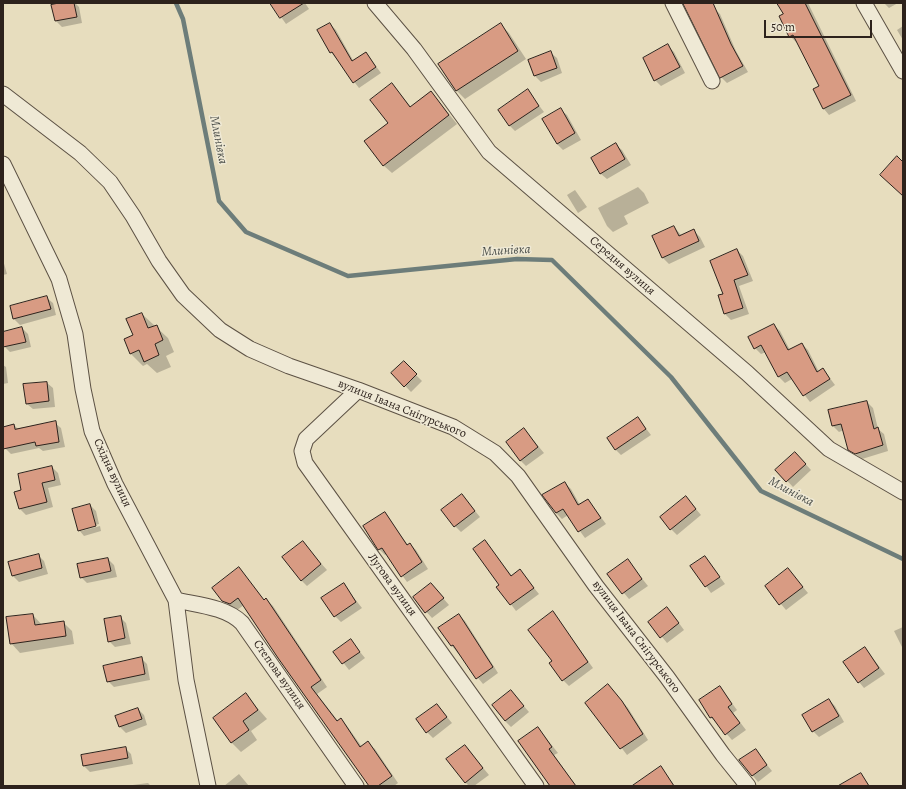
<!DOCTYPE html>
<html>
<head>
<meta charset="utf-8">
<style>
	body { margin:0 }
	#map { position:relative; width:906px; height:789px; overflow:hidden; background:#e7ddbe; font-family:Alegreya,serif }
	canvas { display:block }
	.frame { position:absolute; inset:0; border:4px solid #2d221c; pointer-events:none }
	.scale { position:absolute; left:764px; top:20px; width:108px; height:18px; box-sizing:border-box; border:2px solid #2d221c; border-top:0; padding-left:5px; font-size:12px; line-height:14px; white-space:nowrap; color:#2d221c; -webkit-text-stroke:3px #efe9d5; paint-order:stroke }
</style>
</head>
<body>
<div id="map">
<canvas width="906" height="789"></canvas>
<div class="frame"></div>
<div class="scale">50 m</div>
</div>
<script>
const ctx = document.querySelector('canvas').getContext('2d');
ctx.lineJoin = 'round';
function paint(path, color) { ctx.fillStyle = color; ctx.fill(path, 'evenodd'); }
function stroke(path, color, width, dash) { ctx.strokeStyle = color; ctx.lineWidth = width; ctx.lineCap = dash ? 'butt' : 'round'; ctx.setLineDash(dash || []); ctx.stroke(path); }
function drawText(font, color, halo, rows, align = 'center') {
  ctx.font = font + ' Alegreya,serif'; ctx.lineWidth = 3; ctx.setLineDash([]); ctx.textBaseline = 'middle'; ctx.strokeStyle = halo; ctx.fillStyle = color; for (const [text, x, y, turn = 0] of rows) {
    ctx.save(); ctx.translate(x, y); ctx.rotate((+turn || 0) * Math.PI / 180); ctx.textAlign = isNaN(turn) ? turn : align; if (halo) ctx.strokeText(text, 0, 0); ctx.fillText(text, 0, 0); ctx.restore();
  }
}
paint(new Path2D(`
	M 64,3 L 75,3 L 79,7 L 82,23 L 62,27 L 56,21 L 52,5 Z
	M 271,3 L 305,3 L 309,9 L 286,24 Z
	M 684,3 L 708,3 L 720,14 L 736,51 L 748,72 L 727,83 L 721,77 Z
	M 778,3 L 808,3 L 856,101 L 829,115 L 824,109 L 814,89 L 821,86 L 798,41 L 796,42 L 790,36 L 784,14 Z
	M 884,3 L 898,3 L 889,8 Z
	M 330,24 L 336,30 L 354,62 L 366,53 L 381,73 L 359,88 L 331,52 Z
	M 501,25 L 509,33 L 526,59 L 465,99 L 457,91 L 440,64 Z
	M 903,26 L 903,40 L 897,30 Z
	M 668,46 L 674,52 L 685,73 L 661,86 L 655,80 Z
	M 551,53 L 557,58 L 562,73 L 541,82 L 535,76 Z
	M 392,84 L 411,107 L 431,92 L 457,124 L 392,173 L 383,165 L 390,124 Z
	M 528,91 L 544,112 L 515,131 L 509,125 Z
	M 561,110 L 567,115 L 581,140 L 563,150 L 557,144 Z
	M 616,145 L 622,150 L 631,165 L 607,179 L 601,174 L 592,158 Z
	M 638,187 L 644,193 L 649,203 L 624,216 L 628,224 L 613,232 L 607,226 L 598,208 Z
	M 575,190 L 587,207 L 578,213 L 567,195 Z
	M 674,227 L 682,236 L 694,231 L 700,237 L 705,247 L 669,264 L 663,258 L 653,236 Z
	M 737,250 L 743,256 L 753,281 L 739,286 L 749,314 L 731,320 L 725,314 L 719,296 L 724,294 Z
	M 3,260 L 7,274 L 3,275 Z
	M 47,298 L 53,303 L 56,315 L 20,325 L 14,319 L 11,307 Z
	M 142,314 L 168,338 L 174,352 L 166,356 L 171,367 L 157,373 L 147,364 L 143,366 L 131,354 L 134,335 Z
	M 774,325 L 780,331 L 790,350 L 802,344 L 808,350 L 819,372 L 823,369 L 835,385 L 810,402 L 792,379 L 785,383 L 779,377 L 766,352 L 761,354 L 755,348 Z
	M 22,328 L 28,334 L 31,347 L 10,352 L 4,346 L 3,333 Z
	M 404,363 L 422,381 L 411,392 L 393,373 Z
	M 3,365 L 6,367 L 8,383 L 3,384 Z
	M 47,383 L 53,388 L 55,407 L 33,409 L 27,404 Z
	M 867,402 L 873,408 L 878,429 L 884,434 L 888,451 L 862,459 L 849,449 L 844,430 L 839,432 L 833,426 L 829,410 Z
	M 638,418 L 651,435 L 621,455 L 615,449 Z
	M 55,423 L 61,428 L 65,447 L 43,451 L 39,448 L 11,454 L 5,448 L 3,428 L 14,425 L 18,429 Z
	M 524,429 L 544,453 L 526,466 L 520,460 Z
	M 801,459 L 811,470 L 793,487 L 777,470 Z
	M 52,467 L 58,473 L 61,485 L 48,488 L 53,507 L 26,515 L 20,509 L 16,493 L 22,491 Z
	M 565,483 L 571,489 L 580,505 L 588,500 L 606,524 L 585,538 L 568,515 L 562,519 L 556,513 Z
	M 462,495 L 480,517 L 461,532 L 455,526 Z
	M 686,497 L 701,515 L 677,535 L 671,529 Z
	M 90,505 L 96,511 L 99,524 L 81,529 L 81,531 L 100,526 L 101,531 L 84,536 L 79,530 Z
	M 384,513 L 408,545 L 410,544 L 416,550 L 428,569 L 407,582 L 387,554 L 385,555 L 379,549 Z
	M 302,542 L 327,570 L 307,586 L 301,580 Z
	M 485,542 L 512,576 L 520,571 L 539,594 L 516,611 L 498,587 L 500,585 Z
	M 38,555 L 44,561 L 48,574 L 19,582 L 13,576 Z
	M 705,557 L 725,584 L 711,593 L 692,566 Z
	M 108,559 L 114,565 L 117,577 L 87,583 L 81,577 Z
	M 628,561 L 648,586 L 629,599 L 609,575 Z
	M 239,569 L 264,600 L 266,599 L 273,606 L 327,687 L 317,694 L 338,721 L 341,719 L 347,726 L 362,747 L 368,743 L 375,749 L 398,783 L 394,786 L 370,786 L 278,658 L 244,605 L 237,610 L 230,608 L 223,601 Z
	M 788,569 L 808,593 L 786,610 L 766,586 Z
	M 343,584 L 362,608 L 341,622 L 335,616 Z
	M 431,584 L 449,605 L 432,618 L 414,598 Z
	M 553,612 L 593,668 L 569,686 L 563,680 Z
	M 33,615 L 42,625 L 63,622 L 72,631 L 74,644 L 20,653 L 11,643 Z
	M 459,615 L 465,621 L 498,673 L 483,684 L 452,646 Z
	M 673,615 L 684,630 L 667,643 L 650,622 Z
	M 120,617 L 126,623 L 131,644 L 115,647 L 109,641 Z
	M 903,627 L 903,649 L 894,631 Z
	M 351,641 L 365,658 L 349,670 L 335,652 Z
	M 865,648 L 885,674 L 864,688 L 859,682 Z
	M 141,658 L 147,664 L 150,680 L 114,687 L 108,681 Z
	M 720,687 L 737,710 L 733,713 L 746,730 L 732,740 L 717,723 L 710,717 Z
	M 511,691 L 529,712 L 511,727 L 505,721 Z
	M 613,691 L 628,708 L 648,740 L 627,755 L 587,703 Z
	M 246,695 L 267,719 L 251,731 L 257,740 L 241,752 L 232,743 L 214,718 Z
	M 829,700 L 835,706 L 844,722 L 819,737 L 813,731 L 804,715 Z
	M 437,705 L 452,723 L 433,738 L 427,732 Z
	M 138,709 L 144,715 L 147,725 L 126,733 L 120,727 Z
	M 538,728 L 558,753 L 554,755 L 576,786 L 551,786 Z
	M 465,746 L 489,775 L 474,786 L 469,786 L 465,782 Z
	M 125,748 L 131,754 L 133,764 L 90,772 L 84,766 Z
	M 755,750 L 772,771 L 758,782 L 741,761 Z
	M 661,768 L 675,786 L 637,786 Z
	M 239,774 L 249,786 L 224,786 Z
	M 861,774 L 870,786 L 840,786 Z
	M 148,783 L 151,786 L 125,786 Z`), '#0003');
stroke(new Path2D(`
	M 176,3 L 183,19 L 219,201 L 246,232 L 348,276 L 517,259 L 552,260 L 671,377 L 761,491 L 903,559`), '#6d7d7a', 4.5);
const building = new Path2D(`
	M 59,3 L 74,3 L 77,17 L 55,21 L 51,5 Z
	M 270,3 L 304,3 L 280,18 Z
	M 683,3 L 713,3 L 731,44 L 743,66 L 720,78 Z
	M 777,3 L 805,3 L 851,95 L 823,109 L 813,89 L 819,86 L 793,35 L 789,37 L 779,16 L 783,14 Z
	M 330,23 L 352,61 L 366,52 L 376,67 L 353,83 L 332,52 L 330,53 L 317,30 Z
	M 501,23 L 518,51 L 456,91 L 438,64 Z
	M 668,44 L 680,67 L 654,81 L 643,58 Z
	M 551,51 L 557,68 L 534,76 L 528,60 Z
	M 392,83 L 410,107 L 431,91 L 449,115 L 383,166 L 364,141 L 388,123 L 370,100 Z
	M 528,89 L 539,106 L 509,126 L 498,110 Z
	M 561,108 L 575,133 L 557,144 L 542,119 Z
	M 616,143 L 625,159 L 600,174 L 591,158 Z
	M 897,156 L 903,162 L 903,196 L 880,175 Z
	M 674,226 L 679,236 L 694,229 L 699,241 L 662,258 L 652,236 Z
	M 737,249 L 748,275 L 734,280 L 743,308 L 724,314 L 718,295 L 723,294 L 710,261 Z
	M 47,296 L 51,309 L 13,319 L 10,306 Z
	M 142,313 L 148,328 L 157,325 L 163,340 L 155,344 L 159,355 L 144,362 L 139,350 L 130,354 L 124,339 L 133,335 L 126,319 Z
	M 774,324 L 788,350 L 802,343 L 817,372 L 823,368 L 830,379 L 803,396 L 787,372 L 778,377 L 761,345 L 754,349 L 748,337 Z
	M 22,327 L 26,342 L 3,347 L 3,332 Z
	M 404,361 L 417,374 L 404,387 L 391,373 Z
	M 47,382 L 49,401 L 26,404 L 23,384 Z
	M 867,401 L 874,429 L 878,427 L 883,445 L 855,454 L 848,450 L 841,424 L 832,426 L 828,410 Z
	M 638,417 L 646,429 L 615,450 L 607,438 Z
	M 56,421 L 59,442 L 36,446 L 35,442 L 3,449 L 3,427 L 14,424 L 15,429 Z
	M 524,428 L 538,447 L 520,461 L 506,442 Z
	M 795,452 L 806,464 L 786,482 L 775,470 Z
	M 52,466 L 55,480 L 42,483 L 47,502 L 19,509 L 14,492 L 21,490 L 18,474 Z
	M 565,482 L 578,505 L 588,499 L 601,518 L 578,532 L 563,509 L 556,513 L 542,495 Z
	M 462,494 L 475,511 L 454,527 L 441,510 Z
	M 686,496 L 696,509 L 670,530 L 660,517 Z
	M 90,504 L 96,526 L 78,531 L 72,509 Z
	M 385,512 L 407,545 L 410,543 L 422,562 L 401,577 L 382,548 L 378,550 L 363,526 Z
	M 485,540 L 511,576 L 520,569 L 534,588 L 510,605 L 496,587 L 499,585 L 473,549 Z
	M 303,541 L 321,564 L 301,581 L 282,557 Z
	M 39,554 L 42,568 L 12,576 L 8,562 Z
	M 705,556 L 720,577 L 705,587 L 690,566 Z
	M 108,558 L 111,571 L 80,578 L 77,564 Z
	M 628,559 L 642,579 L 622,594 L 607,574 Z
	M 239,567 L 264,600 L 266,598 L 321,680 L 311,687 L 337,721 L 341,718 L 360,747 L 368,741 L 392,776 L 378,786 L 369,786 L 278,658 L 238,598 L 230,604 L 222,601 L 212,588 Z
	M 788,568 L 803,587 L 779,605 L 765,586 Z
	M 344,583 L 356,602 L 334,617 L 321,598 Z
	M 431,583 L 444,598 L 425,613 L 413,597 Z
	M 667,607 L 679,623 L 660,638 L 648,622 Z
	M 553,611 L 588,662 L 562,681 L 549,663 L 552,661 L 528,630 Z
	M 33,614 L 35,625 L 64,621 L 66,636 L 10,644 L 6,617 Z
	M 459,614 L 493,667 L 476,679 L 453,645 L 451,646 L 438,628 Z
	M 121,616 L 125,638 L 108,642 L 104,619 Z
	M 351,639 L 360,652 L 342,664 L 333,652 Z
	M 865,647 L 879,668 L 858,683 L 843,662 Z
	M 142,657 L 145,674 L 107,682 L 103,666 Z
	M 608,684 L 622,701 L 643,734 L 620,749 L 585,703 Z
	M 720,686 L 732,704 L 728,707 L 740,723 L 725,735 L 712,717 L 710,718 L 699,700 Z
	M 511,690 L 524,706 L 505,721 L 492,705 Z
	M 246,693 L 258,710 L 243,721 L 249,730 L 231,743 L 213,718 Z
	M 829,699 L 839,716 L 812,732 L 802,715 Z
	M 437,704 L 447,717 L 426,733 L 416,719 Z
	M 138,708 L 142,719 L 119,727 L 115,716 Z
	M 538,727 L 552,747 L 549,749 L 576,786 L 550,786 L 518,741 Z
	M 465,745 L 483,768 L 465,783 L 446,759 Z
	M 126,747 L 128,758 L 83,766 L 81,755 Z
	M 756,749 L 767,765 L 752,776 L 739,760 Z
	M 661,766 L 674,786 L 632,786 Z
	M 861,773 L 869,786 L 838,786 Z`);
paint(building, '#d89b83');
stroke(building, '#2d221c', 1);
const minor = new Path2D(`
	M 375,3 L 414,49 L 489,152 L 747,373 L 829,449 L 903,492
	M 673,3 L 712,81
	M 864,3 L 903,71
	M 3,94 L 80,153 L 110,182 L 133,216 L 159,261 L 183,295 L 220,330 L 250,349 L 289,366 L 358,390 L 453,427 L 495,453 L 518,476 L 596,586 L 667,677 L 723,755 L 748,786
	M 3,164 L 59,279 L 75,334 L 83,389 L 92,431 L 115,484 L 176,600 L 186,680 L 208,786
	M 358,390 L 306,439 L 302,451 L 305,463 L 536,786
	M 176,600 C 198,605 226,607 242,623 L 356,786`);
stroke(minor, '#5c5144', 17);
stroke(minor, '#efe9d5', 15);
drawText('12px', '#2d221c', '#efe9d5', [
	["Середня вулиця",622,266,41],
	["вулиця Івана Снігурського",402,409,22],
	["Східна вулиця",112,473,65],
	["Лугова вулиця",392,585,54],
	["вулиця Івана Снігурського",636,637,53],
	["Степова вулиця",279,675,55]
]);
drawText('italic 13px', '#4d504b', '#efe9d5', [
	["Млинівка",218,140,79],
	["Млинівка",506,251,-3],
	["Млинівка",791,492,28]
]);
</script>
</body>
</html>
